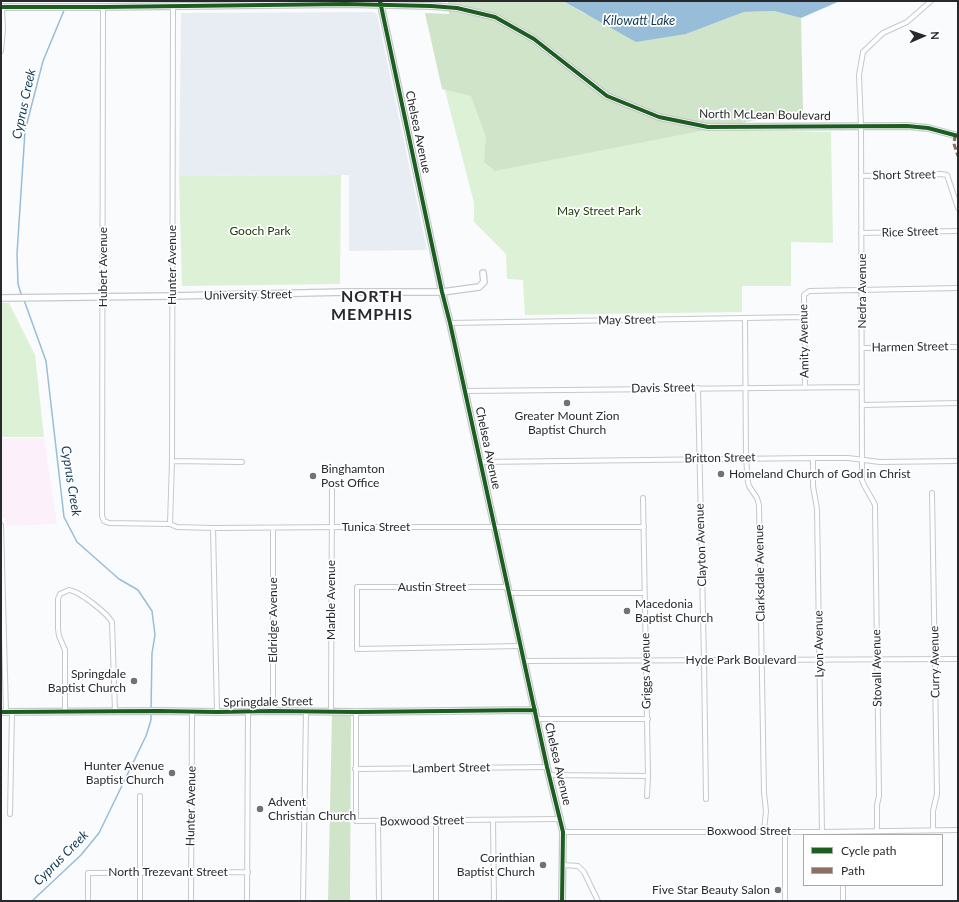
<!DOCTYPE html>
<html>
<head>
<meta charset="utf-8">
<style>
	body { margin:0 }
	#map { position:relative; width:959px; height:902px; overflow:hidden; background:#f9fbfd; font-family:Lato,sans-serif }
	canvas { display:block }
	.frame { position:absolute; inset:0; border:2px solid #27292c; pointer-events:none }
	.legend { position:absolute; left:803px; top:834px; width:140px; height:52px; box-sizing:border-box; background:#fff; border:1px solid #a9a9ab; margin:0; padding:5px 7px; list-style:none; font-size:12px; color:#27292c }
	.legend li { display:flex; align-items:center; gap:8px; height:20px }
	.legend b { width:20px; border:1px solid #a9a9ab }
	.north { position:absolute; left:903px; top:16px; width:40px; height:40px; -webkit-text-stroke:3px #fff; paint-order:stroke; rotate:88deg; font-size:11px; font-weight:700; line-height:16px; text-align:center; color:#27292c }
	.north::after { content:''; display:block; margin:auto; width:14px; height:18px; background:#27292c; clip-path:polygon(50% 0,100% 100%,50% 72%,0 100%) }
</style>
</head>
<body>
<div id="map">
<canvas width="959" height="902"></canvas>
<div class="frame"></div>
<ul class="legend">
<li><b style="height:5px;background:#1b5e20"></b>Cycle path</li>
<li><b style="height:5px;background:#8d6e63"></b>Path</li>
</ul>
<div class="north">N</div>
</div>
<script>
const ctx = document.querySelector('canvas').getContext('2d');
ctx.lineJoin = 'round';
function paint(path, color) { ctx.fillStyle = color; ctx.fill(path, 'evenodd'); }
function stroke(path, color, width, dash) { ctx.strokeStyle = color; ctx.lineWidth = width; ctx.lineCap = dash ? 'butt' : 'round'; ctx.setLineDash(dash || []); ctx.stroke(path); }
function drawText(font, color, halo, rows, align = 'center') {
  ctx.font = font + ' Lato,sans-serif'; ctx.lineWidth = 3.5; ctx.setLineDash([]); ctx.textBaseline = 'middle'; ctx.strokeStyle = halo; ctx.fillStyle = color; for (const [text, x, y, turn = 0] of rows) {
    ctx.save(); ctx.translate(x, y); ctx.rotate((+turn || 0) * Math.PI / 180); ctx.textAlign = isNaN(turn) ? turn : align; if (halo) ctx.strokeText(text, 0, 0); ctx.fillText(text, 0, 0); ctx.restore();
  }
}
paint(new Path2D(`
	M 373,12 L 377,14 L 427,250 L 349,251 L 349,175 L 179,176 L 181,13 Z`), '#e8edf4');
paint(new Path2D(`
	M 1,438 L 44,438 L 57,524 L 6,526 L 5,518 L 1,518 Z`), '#fcf1fa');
paint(new Path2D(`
	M 425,13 L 684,129 L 831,132 L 833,243 L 791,242 L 791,286 L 742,286 L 742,312 L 525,315 L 523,280 L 507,279 L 506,254 L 474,222 L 474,203 Z
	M 341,175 L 340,284 L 182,286 L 179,176 Z
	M 1,303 L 9,303 L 35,355 L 44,437 L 1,437 Z`), '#ddf1d6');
paint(new Path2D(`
	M 448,1 L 563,1 L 585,14 L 686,34 L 744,12 L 774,11 L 801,18 L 803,111 L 495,171 L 484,162 L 486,137 L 471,96 L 442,89 L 425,13 L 449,14 Z
	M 332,715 L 351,715 L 350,901 L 328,901 Z`), '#d0e4c9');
paint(new Path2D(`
	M 563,1 L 840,1 L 801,18 L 774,11 L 744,12 L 686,34 L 636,42 Z`), '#98bdd9');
stroke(new Path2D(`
	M 22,297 L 18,284 L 17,254 L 25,131 L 43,61 L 65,8
	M 24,300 L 46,361 L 64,517 L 77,542 L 119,579 L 138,590 L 152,611 L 155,635 L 152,653 L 151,710
	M 32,901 L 81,855 L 99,833 L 146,736 L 151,720 L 151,714`), '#98bdd9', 1.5);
const street = new Path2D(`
	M 103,7 L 102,516 L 104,521 L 109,523 L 170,524 L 177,527 L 213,528 L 344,527 L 644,527
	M 1,51 L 3,29 L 2,7
	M 861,176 L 941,174 L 947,175 L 958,208
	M 861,233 L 958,231
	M 745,318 L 746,458 L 748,482 L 749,486 L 757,498 L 759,505 L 764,793 L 766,811 L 764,831
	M 450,323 L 803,317
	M 862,348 L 958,347
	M 698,388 L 704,661 L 706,799
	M 805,388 L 804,295 L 809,291 L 958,288
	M 465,391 L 861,387
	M 862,405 L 958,403
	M 813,458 L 813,486 L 817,509 L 822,832
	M 172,461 L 242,462
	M 481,462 L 813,458 L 848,458 L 880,462 L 958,461
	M 932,493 L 937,794 L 933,811 L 933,830
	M 643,498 L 648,776 L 647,796
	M 170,524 L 172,461 L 173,7
	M 1,525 L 6,712
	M 213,528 L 217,712
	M 507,587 L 357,587 L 357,649 L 521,646
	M 509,593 L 644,593
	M 525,661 L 958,659
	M 273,711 L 273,528
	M 331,711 L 332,490
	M 65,712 L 65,650 L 59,636 L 58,629 L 58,599 L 60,594 L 69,590 C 79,591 107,613 112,622 L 115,712
	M 356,712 L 356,821 L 561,819
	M 537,719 L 648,719
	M 355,769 L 547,767
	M 549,775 L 648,776
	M 140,796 L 140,901
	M 10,814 L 12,712
	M 493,820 L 494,901
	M 378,821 L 379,901
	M 877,830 L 877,805 L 879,796 L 875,505 C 871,496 865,489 862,480 L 861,126 L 859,75 L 863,52 L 883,33 L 907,22 L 931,1
	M 785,831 L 785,901
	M 563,832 L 822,832 L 958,830
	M 563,865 L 578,866 L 584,872 L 598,901
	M 843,885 L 843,901
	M 88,901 L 88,873 L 248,872
	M 191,901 L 192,712
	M 247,901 L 248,712
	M 303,901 L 306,711
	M 436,901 L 436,820`);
const secondary = new Path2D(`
	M 380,1 L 442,292 L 450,323 L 471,419 L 547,767 L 563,832 L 562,901
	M 1,7 L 103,7 L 346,4 L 431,6 L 457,8 L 495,17 L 534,39 L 607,96 L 659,117 L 708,127 L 907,126 L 928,128 L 958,136
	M 1,298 L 172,296 L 345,292 L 442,292 L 479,287 L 484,282 L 483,273
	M 1,712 L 158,711 L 217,712 L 273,711 L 356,712 L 535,710`);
stroke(street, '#c6c8cb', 6);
stroke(secondary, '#c6c8cb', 8);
stroke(street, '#fefeff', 4);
stroke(secondary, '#fefeff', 5.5);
stroke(new Path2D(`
	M 955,135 L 954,144 L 958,156`), '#8d6e63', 3, [6, 3]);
stroke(new Path2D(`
	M 380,1 L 442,292 L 450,323 L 471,419 L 547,767 L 563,832 L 562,901
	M 1,7 L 103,7 L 346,4 L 431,6 L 457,8 L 495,17 L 534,39 L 607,96 L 659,117 L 708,127 L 907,126 L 928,128 L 958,136
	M 1,712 L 158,711 L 217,712 L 273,711 L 356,712 L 535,710`), '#1b5e20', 4);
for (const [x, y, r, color] of [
	[567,403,4,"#707275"],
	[721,474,4,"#707275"],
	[313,476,4,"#707275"],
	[627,611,4,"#707275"],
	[134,681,4,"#707275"],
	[172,773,4,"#707275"],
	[260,809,4,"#707275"],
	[543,865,4,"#707275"],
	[778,890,4,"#707275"]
]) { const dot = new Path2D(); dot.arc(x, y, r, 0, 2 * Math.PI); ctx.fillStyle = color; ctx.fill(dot); stroke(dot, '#fff', 1.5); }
drawText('12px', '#27292c', '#fff', [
	["North McLean Boulevard",765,115,1],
	["Chelsea Avenue",418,132,78],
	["Short Street",904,175,-1],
	["Rice Street",910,232,-2],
	["Hunter Avenue",172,265,-90],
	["Hubert Avenue",103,267,-90],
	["Nedra Avenue",862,291,-90],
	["University Street",248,295,-1],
	["May Street",627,320,-1],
	["Amity Avenue",804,341,-91],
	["Harmen Street",910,347,-1],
	["Davis Street",663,388,-1],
	["Chelsea Avenue",488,448,78],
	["Britton Street",720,458,-1],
	["Tunica Street",376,527],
	["Clayton Avenue",701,545,-92],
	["Clarksdale Avenue",760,573,-91],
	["Austin Street",432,587],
	["Marble Avenue",331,600,-90],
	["Eldridge Avenue",273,620,-90],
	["Lyon Avenue",819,644,-91],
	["Hyde Park Boulevard",741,660],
	["Curry Avenue",935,662,-91],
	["Stovall Avenue",877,668,-91],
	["Griggs Avenue",646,671,-91],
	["Springdale Street",268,702,-1],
	["Chelsea Avenue",558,764,77],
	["Lambert Street",451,768,-1],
	["Hunter Avenue",191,806,-89],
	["Boxwood Street",422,821,-1],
	["Boxwood Street",749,831],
	["North Trezevant Street",168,872]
]);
drawText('12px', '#173701', '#fff', [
	["May Street Park",599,211],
	["Gooch Park",260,231]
]);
drawText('12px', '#27292c', '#fff', [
	["Greater Mount Zion",567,416,"center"],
	["Baptist Church",567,430,"center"],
	["Binghamton",321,469],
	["Post Office",321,483],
	["Homeland Church of God in Christ",729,474],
	["Macedonia",635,604],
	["Baptist Church",635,618],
	["Springdale",126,674,"right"],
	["Baptist Church",126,688,"right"],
	["Hunter Avenue",164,766,"right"],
	["Baptist Church",164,780,"right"],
	["Advent",268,802],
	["Christian Church",268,816],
	["Corinthian",535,858,"right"],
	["Baptist Church",535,872,"right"],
	["Five Star Beauty Salon",770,890,"right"]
], 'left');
drawText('italic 13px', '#123c57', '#fff', [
	["Kilowatt Lake",639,21],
	["Cyprus Creek",24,104,-78],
	["Cyprus Creek",71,481,81],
	["Cyprus Creek",61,858,-45]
]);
ctx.letterSpacing = '1px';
drawText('bold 16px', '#27292c', '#fff', [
	["NORTH",372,297],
	["MEMPHIS",372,315]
]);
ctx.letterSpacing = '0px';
</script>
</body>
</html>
